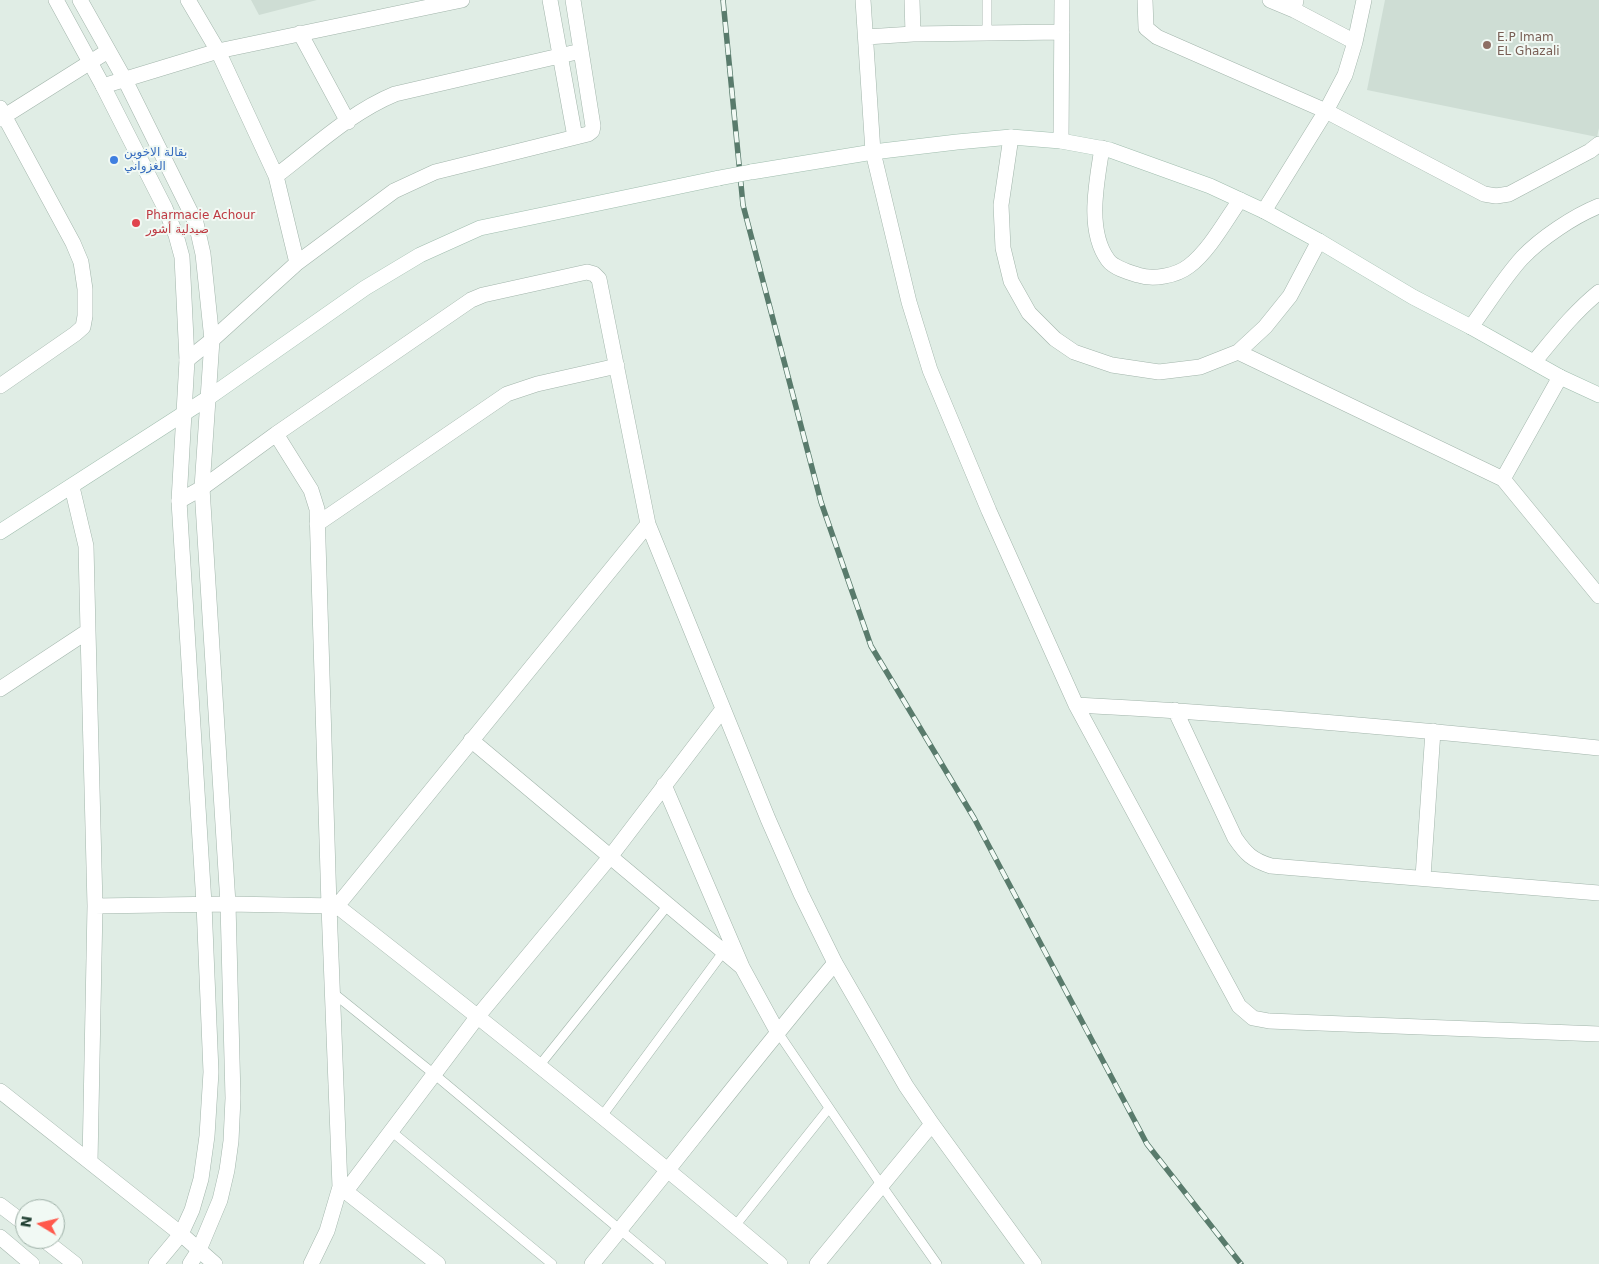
<!DOCTYPE html>
<html>
<head>
<meta charset="utf-8">
<style>
	body { margin:0 }
	#map { position:relative; width:1599px; height:1264px; overflow:hidden; background:#e0ede5; font-family:"DejaVu Sans",sans-serif }
	canvas { display:block }
	.north { position:absolute; left:15px; top:1199px; width:50px; height:50px; box-sizing:border-box; background:#f1f9f4; border:1px solid #9dafa6; border-radius:50%; rotate:279deg; font-size:14px; font-weight:700; line-height:20px; text-align:center; color:#1f3f31 }
	.north::after { content:''; display:block; margin:auto; width:18px; height:22px; background:#ff594c; clip-path:polygon(50% 0,100% 100%,50% 72%,0 100%) }
</style>
</head>
<body>
<div id="map">
<canvas width="1599" height="1264"></canvas>
<div class="north">N</div>
</div>
<script>
const ctx = document.querySelector('canvas').getContext('2d');
ctx.lineJoin = 'round';
function paint(path, color) { ctx.fillStyle = color; ctx.fill(path, 'evenodd'); }
function stroke(path, color, width, dash) { ctx.strokeStyle = color; ctx.lineWidth = width; ctx.lineCap = dash ? 'butt' : 'round'; ctx.setLineDash(dash || []); ctx.stroke(path); }
function drawText(font, color, halo, rows, align = 'center') {
  ctx.font = font + ' "DejaVu Sans",Vazirmatn,sans-serif'; ctx.lineWidth = 4; ctx.setLineDash([]); ctx.textBaseline = 'middle'; ctx.strokeStyle = halo; ctx.fillStyle = color; for (const [text, x, y, turn = 0] of rows) {
    ctx.save(); ctx.translate(x, y); ctx.rotate((+turn || 0) * Math.PI / 180); ctx.textAlign = isNaN(turn) ? turn : align; if (halo) ctx.strokeText(text, 0, 0); ctx.fillText(text, 0, 0); ctx.restore();
  }
}
paint(new Path2D(`
	M 251,0 L 317,0 L 259,15 Z
	M 1385,0 L 1599,0 L 1599,128 L 1597,137 L 1367,90 Z`), '#ceddd4');
const service = new Path2D(`
	M 987,0 L 987,34
	M 332,992 L 434,1074 L 661,1264
	M 777,1031 L 882,1186 L 937,1264
	M 539,1066 L 668,905
	M 602,1116 L 724,951
	M 391,1131 L 552,1264
	M 735,1226 L 829,1108`);
const minor = new Path2D(`
	M 188,0 L 218,51 L 276,176 L 297,263
	M 550,0 L 575,137
	M 863,0 L 873,152 L 909,302 L 930,370 L 989,511 L 1076,705 L 1239,1006 L 1253,1018 L 1269,1021 L 1599,1034
	M 912,0 L 913,34 L 1062,32
	M 1145,0 L 1146,28 L 1157,37 L 1326,111 L 1484,194 L 1496,196 L 1509,194 L 1590,151 L 1599,144
	M 1270,0 L 1294,10 L 1296,0
	M 1294,10 L 1355,42
	M 300,33 L 348,122
	M 866,37 L 913,34
	M 103,86 L 218,51 L 462,0
	M 0,108 L 73,243 L 81,262 L 85,289 L 85,316 L 83,327 L 75,334 L 0,386
	M 0,119 L 108,51
	M 1011,137 L 1001,205 L 1003,248 L 1011,281 L 1029,313 L 1055,339 L 1074,352 L 1112,365 L 1159,372 L 1200,367 L 1238,352 L 1265,327 L 1290,296 L 1319,241
	M 1061,141 L 1062,0
	M 1102,148 C 1097,181 1086,230 1108,260 C 1114,268 1128,272 1138,275 C 1153,280 1176,276 1189,266 C 1209,251 1226,220 1240,200
	M 276,176 C 313,148 351,112 395,94 L 581,51
	M 1264,211 L 1326,111 L 1345,75 L 1355,42 L 1364,0
	M 1471,327 C 1488,304 1503,279 1522,258 C 1541,238 1574,216 1599,206
	M 1238,352 L 1503,479 L 1599,596
	M 187,360 L 212,340 L 297,263 L 394,191 L 435,172 L 588,134 L 592,131 L 593,126 L 573,0
	M 1534,362 C 1554,338 1574,312 1599,292
	M 276,434 L 311,490 L 317,509 L 329,906 L 340,1187 L 438,1264
	M 1503,479 L 1560,377
	M 72,487 L 86,546 L 88,631 L 95,906 L 90,1162
	M 179,501 L 202,488 L 276,434 L 471,300 L 483,295 L 587,272 L 594,274 L 599,279 L 648,524 L 768,819 L 801,894 L 835,963 L 906,1086 L 932,1124 L 1034,1264
	M 317,524 L 507,394 L 537,384 L 617,366
	M 0,689 L 88,631
	M 1076,705 C 1251,714 1425,730 1599,748
	M 1175,710 L 1235,838 C 1246,854 1252,860 1271,866 L 1599,893
	M 471,740 L 742,967
	M 664,785 L 742,967 L 777,1031
	M 1423,877 L 1433,731
	M 95,906 L 228,904 L 337,906 L 648,524
	M 337,906 C 487,1023 635,1141 780,1264
	M 0,1091 L 181,1234 L 215,1264
	M 346,1191 L 478,1016 L 610,857 L 723,709
	M 0,1205 L 25,1224
	M 0,1237 L 32,1264
	M 43,1239 L 75,1264
	M 311,1264 L 327,1231 L 340,1187
	M 592,1264 C 674,1164 752,1062 835,963
	M 817,1264 L 932,1124`);
const tertiary = new Path2D(`
	M 56,0 L 103,86 L 165,208 L 176,235 L 182,257 L 187,360 L 179,501 L 204,904 L 211,1072 L 207,1136 L 201,1179 L 192,1210 L 181,1234 L 156,1264
	M 80,0 L 125,80 L 196,223 L 203,254 L 212,340 L 202,488 L 228,904 L 233,1098 L 231,1141 L 227,1170 L 220,1200 L 199,1250 L 190,1264`);
const secondary = new Path2D(`
	M 751,172 L 873,152 L 957,142 L 1011,137 L 1061,141 L 1110,150 L 1210,186 L 1264,211 L 1319,241 L 1413,297 L 1471,327 L 1560,377 L 1599,395
	M 0,532 L 208,398 L 365,288 L 420,255 L 480,228 L 719,178`);
stroke(service, '#a2b5ab', 10);
stroke(minor, '#a2b5ab', 16);
stroke(tertiary, '#a2b5ab', 16);
stroke(secondary, '#a0bdae', 16);
stroke(service, '#fff', 9);
stroke(minor, '#fff', 15);
stroke(tertiary, '#fff', 15);
stroke(secondary, '#fff', 15);
const rail = new Path2D(`
	M 723,0 L 743,205 L 821,502 L 871,646 L 974,818 L 1147,1144 L 1241,1264`);
stroke(rail, '#597b6c', 5.5);
stroke(rail, '#f1f9f4', 4, [11]);
const secondaryBridge = new Path2D(`
	M 719,178 L 751,172`);
stroke(secondaryBridge, '#a0bdae', 16, []);
stroke(secondaryBridge, '#fff', 15);
for (const [x, y, r, color] of [
	[1487,45,5,"#8d6e63"],
	[114,160,5,"#3f7fe0"],
	[136,223,5,"#e0444e"]
]) { const dot = new Path2D(); dot.arc(x, y, r, 0, 2 * Math.PI); ctx.fillStyle = color; ctx.fill(dot); stroke(dot, '#f1f9f4', 2); }
drawText('12px', '#785e54', '#f1f9f4', [
	["E.P Imam",1497,38],
	["EL Ghazali",1497,52]
], 'left');
drawText('12px', '#366cbe', '#f1f9f4', [
	["بقالة الاخوين",124,153],
	["الغزواني",124,167]
], 'left');
drawText('12px', '#be3a42', '#f1f9f4', [
	["Pharmacie Achour",146,216],
	["صيدلية أشور",146,230]
], 'left');
</script>
</body>
</html>
